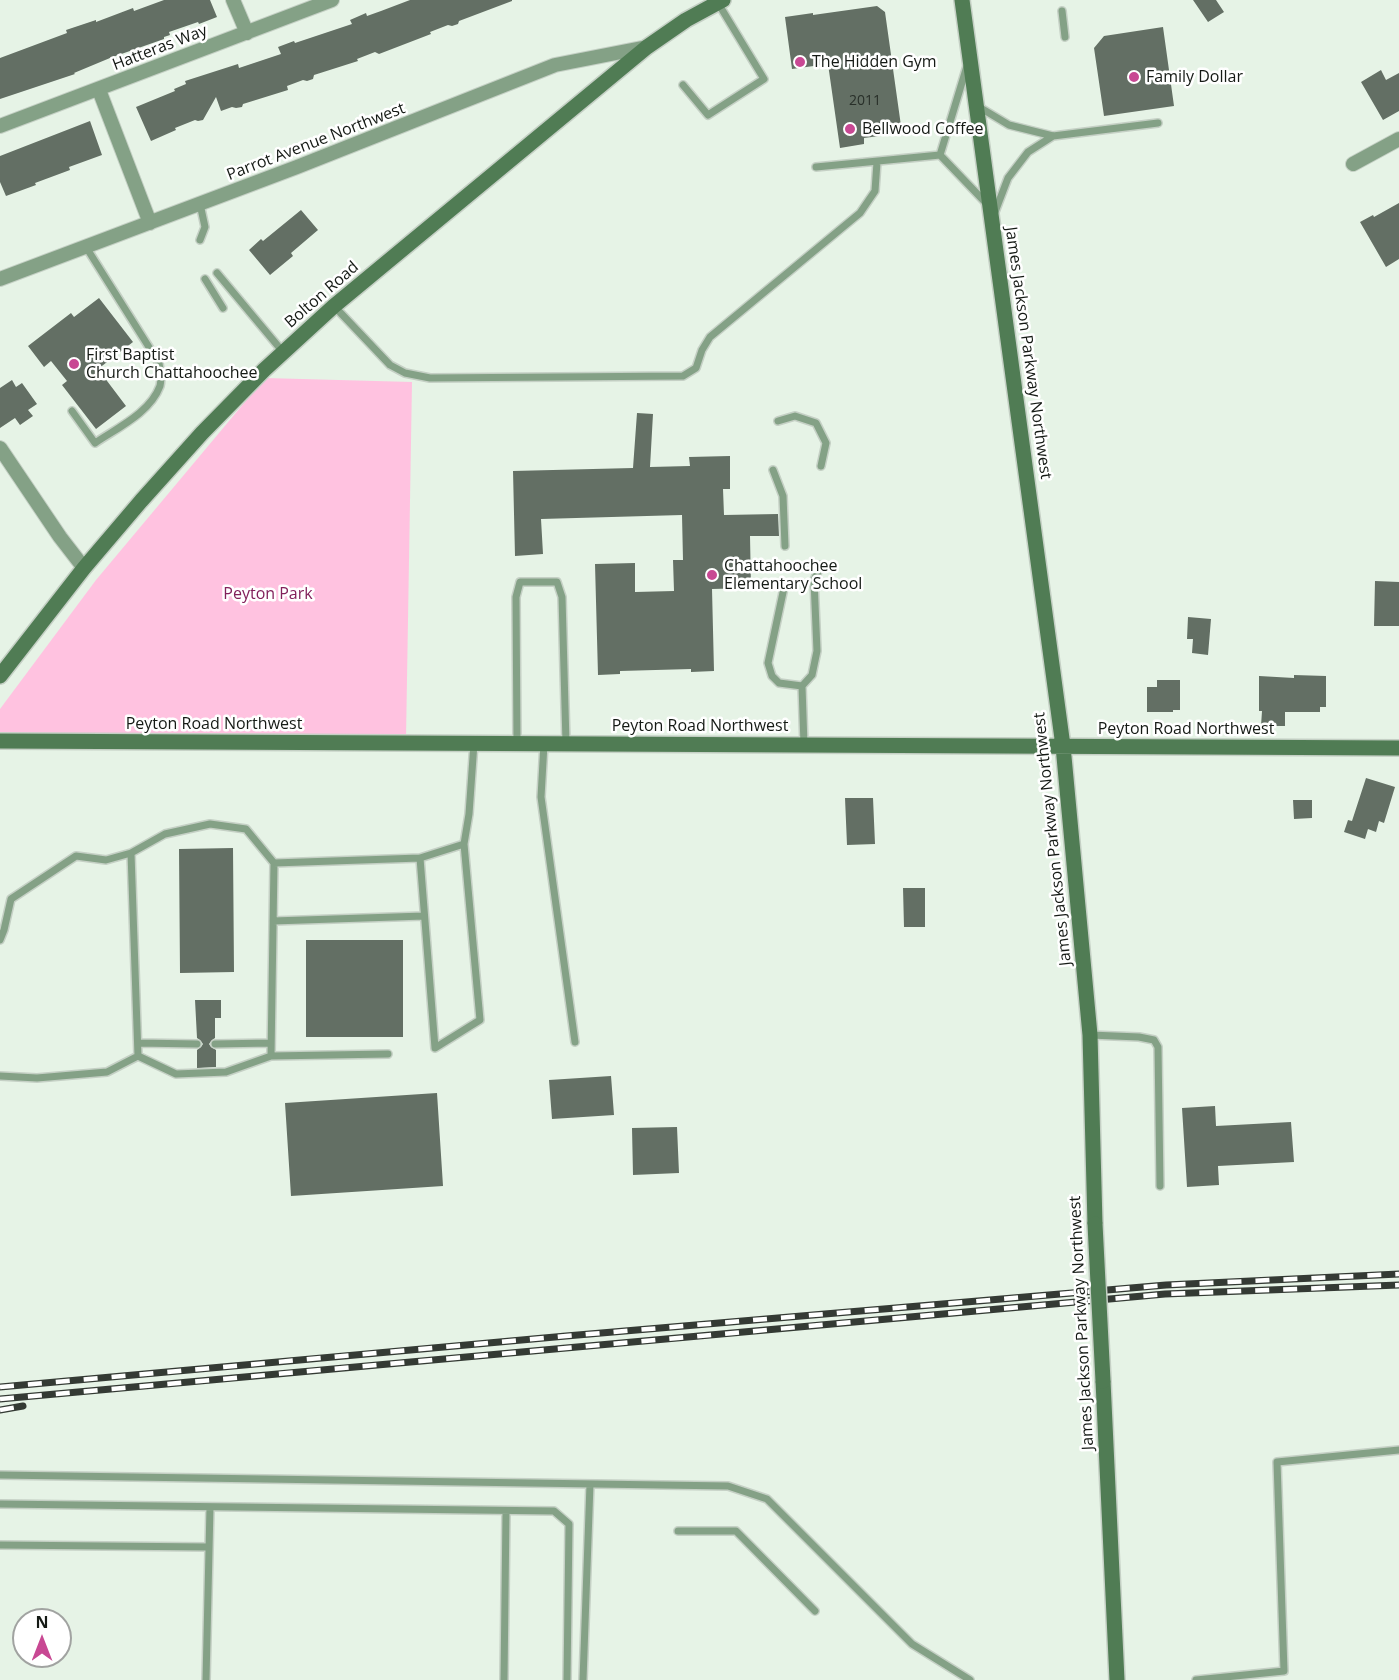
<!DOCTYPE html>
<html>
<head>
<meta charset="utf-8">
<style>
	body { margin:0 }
	#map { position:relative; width:1399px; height:1680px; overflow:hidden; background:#e6f3e6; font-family:"Open Sans",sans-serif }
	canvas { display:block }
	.north { position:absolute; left:12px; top:1608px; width:60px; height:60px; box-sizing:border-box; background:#fff; border:2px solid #a1a3a1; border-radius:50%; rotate:0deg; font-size:16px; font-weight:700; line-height:24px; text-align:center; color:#151a15 }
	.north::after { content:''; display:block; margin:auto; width:21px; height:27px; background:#c84893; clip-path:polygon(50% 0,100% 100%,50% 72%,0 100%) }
</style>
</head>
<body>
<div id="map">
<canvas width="1399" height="1680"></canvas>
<div class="north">N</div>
</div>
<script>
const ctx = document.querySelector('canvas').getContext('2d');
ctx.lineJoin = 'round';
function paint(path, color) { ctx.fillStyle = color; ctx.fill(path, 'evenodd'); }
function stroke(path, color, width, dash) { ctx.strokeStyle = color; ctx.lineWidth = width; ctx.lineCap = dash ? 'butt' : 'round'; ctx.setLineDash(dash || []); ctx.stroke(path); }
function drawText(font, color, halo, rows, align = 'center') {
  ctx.font = font + ' "Open Sans",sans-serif'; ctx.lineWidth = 5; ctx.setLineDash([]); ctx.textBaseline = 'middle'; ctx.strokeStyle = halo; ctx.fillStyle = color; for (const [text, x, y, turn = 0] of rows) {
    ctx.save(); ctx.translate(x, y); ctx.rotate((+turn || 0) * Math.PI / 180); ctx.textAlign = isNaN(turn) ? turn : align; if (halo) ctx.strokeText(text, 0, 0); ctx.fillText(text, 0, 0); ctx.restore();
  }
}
paint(new Path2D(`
	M 265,378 L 412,382 L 406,738 L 0,733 L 0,709 L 96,580 Z`), '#ffc2e0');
paint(new Path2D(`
	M 164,0 L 210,0 L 217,17 L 199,24 L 198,22 L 169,32 L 170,35 L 164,37 L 164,39 L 110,58 L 74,73 L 75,74 L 0,99 L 0,58 L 67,33 L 66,30 L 96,20 L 96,22 L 133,8 L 134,11 Z
	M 410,0 L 512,0 L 512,1 L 459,21 L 458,24 L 452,26 L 448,25 L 430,32 L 431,34 L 379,54 L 375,52 L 357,59 L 358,61 L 314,75 L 313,79 L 307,81 L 303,80 L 287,86 L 288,90 L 243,104 L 242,107 L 236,108 L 232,107 L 221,111 L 216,97 L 203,120 L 198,121 L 195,120 L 175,128 L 176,130 L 151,141 L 136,107 L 175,91 L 174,89 L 186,84 L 185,81 L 238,64 L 239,68 L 281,54 L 278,47 L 294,41 L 295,43 L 352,24 L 350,20 L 366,13 L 367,16 L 381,11 Z
	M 1193,0 L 1216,0 L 1224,12 L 1208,22 Z
	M 877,6 L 885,12 L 902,133 L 864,138 L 864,144 L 840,148 L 828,64 L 792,69 L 785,17 L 813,13 L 813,15 Z
	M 1163,27 L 1174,106 L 1104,116 L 1094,48 L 1104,36 Z
	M 1381,70 L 1386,80 L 1399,73 L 1399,111 L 1383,120 L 1361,82 Z
	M 90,121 L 102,155 L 69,167 L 70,170 L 35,183 L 36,185 L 6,196 L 0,182 L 0,156 Z
	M 1399,203 L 1399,259 L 1386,267 L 1360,222 L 1373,215 L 1374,217 Z
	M 301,210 L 318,230 L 291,253 L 293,256 L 270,275 L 249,250 L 261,239 L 263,241 Z
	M 99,298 L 133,342 L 98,369 L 126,406 L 96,429 L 62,385 L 67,381 L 51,361 L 44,367 L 28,346 L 71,313 L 74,317 Z
	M 12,380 L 16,387 L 22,383 L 37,404 L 28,410 L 33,416 L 20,425 L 15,418 L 0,428 L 0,388 Z
	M 637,413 L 653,414 L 650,467 L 690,466 L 689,457 L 730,456 L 730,489 L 723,489 L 724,515 L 778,514 L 779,536 L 750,536 L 751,588 L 712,589 L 714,671 L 691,672 L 691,669 L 620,671 L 620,674 L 598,675 L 595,564 L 635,563 L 635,592 L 674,591 L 673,560 L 683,560 L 682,515 L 541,519 L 543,554 L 515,556 L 513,471 L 633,468 Z
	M 1375,581 L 1399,582 L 1399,626 L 1374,626 Z
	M 1188,617 L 1211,619 L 1208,655 L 1192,653 L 1193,639 L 1187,639 Z
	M 1294,675 L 1326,676 L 1326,707 L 1320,707 L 1320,712 L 1285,712 L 1285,726 L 1261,726 L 1262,711 L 1259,711 L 1259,676 L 1294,678 Z
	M 1157,680 L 1180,680 L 1180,710 L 1173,710 L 1173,712 L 1147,712 L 1147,687 L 1157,687 Z
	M 1366,778 L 1395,787 L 1384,823 L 1379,821 L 1376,832 L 1368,829 L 1365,839 L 1344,832 L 1348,820 L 1352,821 Z
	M 845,798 L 873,798 L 875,844 L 847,845 Z
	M 1293,800 L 1312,800 L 1312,818 L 1294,819 Z
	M 233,848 L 234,972 L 180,973 L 179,849 Z
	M 903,888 L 925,888 L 925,927 L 904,927 Z
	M 306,940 L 403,940 L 403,1037 L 306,1037 Z
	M 195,1000 L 221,1000 L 221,1018 L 215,1018 L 215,1038 L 212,1040 L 209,1044 L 211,1047 L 216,1050 L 216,1067 L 197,1068 L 197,1050 L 201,1047 L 203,1044 L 200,1040 L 197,1038 Z
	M 611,1076 L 614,1115 L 552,1119 L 549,1080 Z
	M 437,1093 L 443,1186 L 291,1196 L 285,1103 Z
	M 1215,1106 L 1216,1126 L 1291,1122 L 1294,1162 L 1218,1166 L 1219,1185 L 1187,1187 L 1182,1108 Z
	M 677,1127 L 679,1173 L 633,1175 L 632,1128 Z`), '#636f64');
const lane = new Path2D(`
	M 1062,11 L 1065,37
	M 683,85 L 708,115 L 764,79 L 718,3
	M 979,107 L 1009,125 L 1053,136 L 1158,123
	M 940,155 L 967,66
	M 940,155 L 986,203
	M 816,167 L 940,155
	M 995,212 L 1008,178 L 1028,152 L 1053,136
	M 200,240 L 205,227 L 200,204
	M 217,273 L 283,352
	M 205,279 L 223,308
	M 334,306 L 390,365 L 405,373 L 430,378 L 683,376 L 696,368 L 702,350 L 710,337 L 860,213 L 875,191 L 877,162
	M 72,411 L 95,443 C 117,428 150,413 160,386 C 162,379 160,370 159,363 L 86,247
	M 778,421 L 795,416 L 816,423 L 826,443 L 821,466
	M 773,470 L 783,496 L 785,546
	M 785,583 L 768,663 L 772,676 L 779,683 L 802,686 L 812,675 L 817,651 L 814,580 L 821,565
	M 802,686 L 804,745
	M 517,743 L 516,597 L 520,582 L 557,582 L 562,597 L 566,743
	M 544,744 L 541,797 L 575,1042
	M 420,858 L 435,1048 L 480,1020 L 464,844
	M 274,863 L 246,829 L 210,824 L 165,834 L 131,853 L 138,1056 L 176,1074 L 226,1072 L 271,1056 L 388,1054
	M 273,921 L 424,916
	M 0,940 L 4,930 L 11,899 L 76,856 L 106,860 L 131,853
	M 1090,1035 L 1139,1037 L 1154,1040 L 1158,1047 L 1160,1186
	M 138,1043 L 197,1044
	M 215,1044 L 271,1043
	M 271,1056 L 274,863 L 420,858 L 464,844 L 469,814 L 474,743
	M 0,1076 L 37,1078 L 107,1072 L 138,1056
	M 0,1475 L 728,1486 L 767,1499 L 912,1644 L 970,1680
	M 0,1504 L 554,1511 L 569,1524 L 567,1680
	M 678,1531 L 736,1531 L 815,1611
	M 0,1545 L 209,1547
	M 206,1680 L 210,1507
	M 504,1680 L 506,1512
	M 583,1680 L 590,1484
	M 1196,1680 L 1284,1671 L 1277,1462 L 1399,1450`);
const street = new Path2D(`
	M 233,0 L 247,33
	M 99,90 L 150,223
	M 0,126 L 332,0
	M 1353,164 L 1399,139
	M 0,279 L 297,167 L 555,65 L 647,47
	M 0,448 L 60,537 L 84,568`);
const secondary = new Path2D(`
	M 962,0 L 1063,746 L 1090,1035 L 1095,1224
	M 0,676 L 84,568 L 141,501 L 202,433 L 264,370 L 334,306 L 647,47 L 686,20 L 723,0
	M 0,741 L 1399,748
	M 1103,1381 L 1117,1680`);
stroke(lane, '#c5d0c5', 10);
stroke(street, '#c5d0c5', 16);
stroke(secondary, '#c5d0c5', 18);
stroke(lane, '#84a186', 7);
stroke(street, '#84a186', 14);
stroke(secondary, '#507c54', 15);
const rail = new Path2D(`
	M 0,1387 L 566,1336 L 1166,1285 L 1399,1274
	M 0,1399 L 1165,1294 L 1399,1285
	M 0,1410 L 23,1406`);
stroke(rail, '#343a34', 7);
stroke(rail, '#fff', 4.5, [14]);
const secondaryBridge = new Path2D(`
	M 1095,1224 L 1103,1381`);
stroke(secondaryBridge, '#c5d0c5', 18, []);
stroke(secondaryBridge, '#507c54', 15);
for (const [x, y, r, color] of [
	[800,62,6,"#c84893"],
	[1134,77,6,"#c84893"],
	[850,129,6,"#c84893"],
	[74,364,6,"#c84893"],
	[712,575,6,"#c84893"]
]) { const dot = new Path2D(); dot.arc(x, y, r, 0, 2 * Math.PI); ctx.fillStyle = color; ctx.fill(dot); stroke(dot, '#fff', 2); }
drawText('14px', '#282f29', null, [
	["2011",865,101]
]);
drawText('16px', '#151a15', '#fff', [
	["Hatteras Way",160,48,-21],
	["Parrot Avenue Northwest",316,142,-21],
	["Bolton Road",322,295,-41],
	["James Jackson Parkway Northwest",1028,353,82],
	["Peyton Road Northwest",214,724],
	["Peyton Road Northwest",700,726],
	["Peyton Road Northwest",1186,729],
	["James Jackson Parkway Northwest",1053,839,-96],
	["James Jackson Parkway Northwest",1082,1323,-93]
]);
drawText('16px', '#151a15', '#fff', [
	["The Hidden Gym",812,62],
	["Family Dollar",1146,77],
	["Bellwood Coffee",862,129],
	["First Baptist",86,355],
	["Church Chattahoochee",86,373],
	["Chattahoochee",724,566],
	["Elementary School",724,584]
], 'left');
drawText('16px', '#82205b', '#fff', [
	["Peyton Park",268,594]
]);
</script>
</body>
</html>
